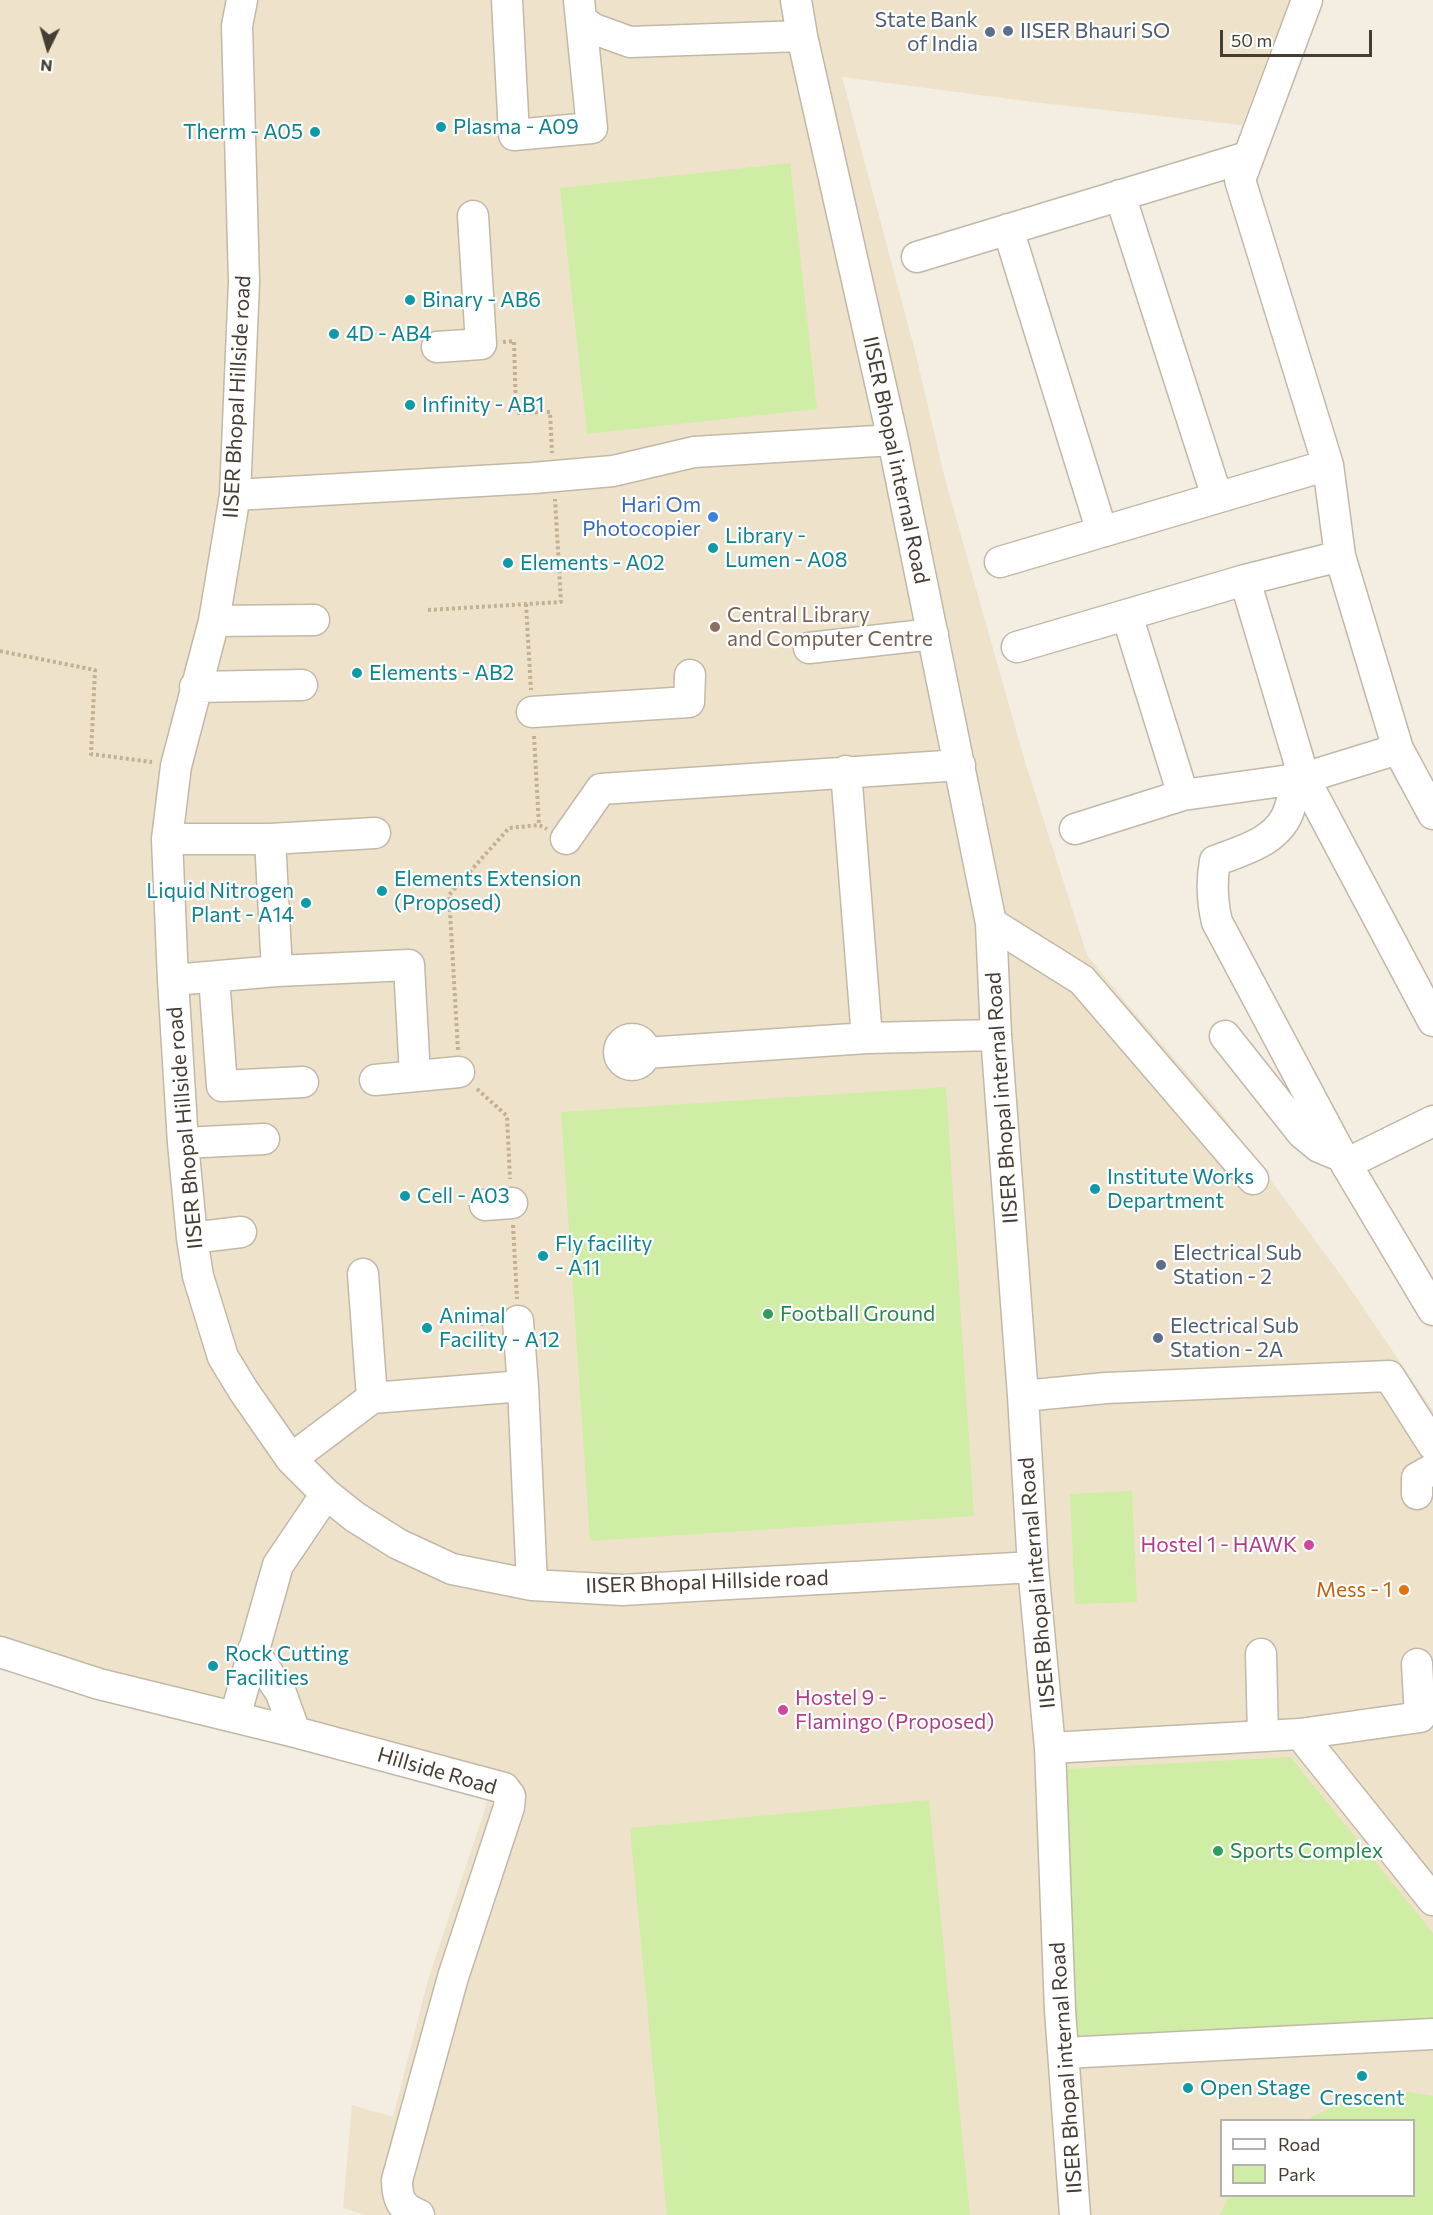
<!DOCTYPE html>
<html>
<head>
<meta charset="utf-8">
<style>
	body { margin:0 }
	#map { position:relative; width:1433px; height:2215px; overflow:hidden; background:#f3ede2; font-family:Commissioner,sans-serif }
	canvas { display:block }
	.legend { position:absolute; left:1220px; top:2119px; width:195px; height:78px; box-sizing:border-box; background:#fff; border:2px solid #b5b1ad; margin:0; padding:8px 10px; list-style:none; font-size:18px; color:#453d32 }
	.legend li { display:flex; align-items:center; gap:12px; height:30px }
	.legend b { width:30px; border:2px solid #b5b1ad }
	.north { position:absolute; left:18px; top:18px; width:60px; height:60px; -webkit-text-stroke:4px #fff; paint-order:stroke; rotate:185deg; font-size:16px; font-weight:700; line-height:24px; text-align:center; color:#453d32 }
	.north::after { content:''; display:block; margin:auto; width:21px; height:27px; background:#453d32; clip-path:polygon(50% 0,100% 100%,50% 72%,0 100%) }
	.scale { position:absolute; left:1220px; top:30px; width:152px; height:27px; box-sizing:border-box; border:3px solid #453d32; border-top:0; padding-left:8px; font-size:18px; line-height:21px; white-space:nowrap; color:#453d32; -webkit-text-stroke:4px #fff; paint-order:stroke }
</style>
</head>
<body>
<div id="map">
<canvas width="1433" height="2215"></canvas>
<ul class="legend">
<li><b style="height:8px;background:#fff"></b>Road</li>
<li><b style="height:16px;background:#cfeda5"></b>Park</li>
</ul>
<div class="north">N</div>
<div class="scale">50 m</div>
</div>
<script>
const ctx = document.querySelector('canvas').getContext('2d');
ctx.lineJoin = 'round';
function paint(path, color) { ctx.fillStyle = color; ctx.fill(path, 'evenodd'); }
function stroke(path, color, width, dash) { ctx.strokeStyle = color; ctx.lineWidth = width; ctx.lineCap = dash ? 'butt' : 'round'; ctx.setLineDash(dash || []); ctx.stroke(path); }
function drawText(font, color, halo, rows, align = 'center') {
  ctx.font = font + ' Commissioner,sans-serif'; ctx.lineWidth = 4.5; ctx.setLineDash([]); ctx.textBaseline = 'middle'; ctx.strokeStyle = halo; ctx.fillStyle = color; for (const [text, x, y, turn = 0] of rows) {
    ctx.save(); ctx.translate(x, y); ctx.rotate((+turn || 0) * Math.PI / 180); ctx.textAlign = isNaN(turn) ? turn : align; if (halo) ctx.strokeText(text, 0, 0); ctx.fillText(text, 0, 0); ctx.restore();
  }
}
paint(new Path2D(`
	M 0,0 L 1290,0 L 1242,125 L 1041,103 L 842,77 L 915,351 L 945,479 L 1026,765 L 1087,955 L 1128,1005 L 1219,1110 L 1348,1285 L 1433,1411 L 1433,2215 L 366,2215 L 343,2208 L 352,2105 L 393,2117 L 428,1980 L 488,1800 L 0,1666 ZM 1222,2120 L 1414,2120 L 1414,2196 L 1222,2196 Z`), '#eee3ca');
paint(new Path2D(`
	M 790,163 L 817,409 L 587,434 L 560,188 Z
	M 946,1087 L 974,1516 L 590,1541 L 561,1112 Z
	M 1132,1491 L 1137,1602 L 1075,1604 L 1070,1494 Z
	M 1290,1757 L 1433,1933 L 1433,2024 L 1077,2046 L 1066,1769 Z
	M 929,1800 L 970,2215 L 667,2215 L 630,1828 Z
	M 1409,2092 L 1433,2096 L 1433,2215 L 1220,2215 L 1229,2196 L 1414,2196 L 1414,2120 L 1306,2120 L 1343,2102 Z`), '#cfeda5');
const minor = new Path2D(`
	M 242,0 L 237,26 L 244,282 L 235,495 L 214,621 L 176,766 L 167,839 L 173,980 L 183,1143 L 192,1238 L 198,1276 L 223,1357 L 243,1390 L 291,1459 L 326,1494 L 355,1517 L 398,1544 L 452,1569 L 532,1585 L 622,1590 L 1033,1567
	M 507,0 L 514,135 L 592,128 L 579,0
	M 796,0 L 802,36 L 893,440 L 991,923 L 996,1035 L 1023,1396 L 1033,1567 L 1050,1748 L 1060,2010 L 1075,2215
	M 1307,0 L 1240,180 L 1328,465 L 1340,556 L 1398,749 L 1433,814
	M 581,20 L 594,29 L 630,42 L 802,36
	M 1120,195 L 1217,497
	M 1008,229 L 1102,532
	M 917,257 L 1247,157
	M 437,347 L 481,344 L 473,216
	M 235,495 L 533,478 L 613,471 L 694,452 L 893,440
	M 1000,562 L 1328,465
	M 1245,580 L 1304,778 L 1433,1021
	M 1127,615 L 1183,795
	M 214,621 L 314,620
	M 1017,647 L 1245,580 L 1340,556
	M 809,648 L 933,634
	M 195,687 L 302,685
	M 532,712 L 689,702 L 690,675
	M 846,771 L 867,1038
	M 1296,779 C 1294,788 1293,798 1290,807 C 1281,841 1243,850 1215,861 C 1211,883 1212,901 1217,922 L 1346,1164 L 1433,1310
	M 1075,829 L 1183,795 L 1304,778 L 1398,749
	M 167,839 L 270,839 L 375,833
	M 270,839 L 277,971
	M 566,839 L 601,789 L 960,765
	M 991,923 L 1082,980 L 1253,1179
	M 214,977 L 222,1086 L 303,1082
	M 173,980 L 277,971 L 409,965 L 415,1076
	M 1225,1036 L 1302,1133 L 1319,1147 L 1343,1157
	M619 1052a13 13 0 1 1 26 0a13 13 0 1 1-26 0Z
	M 645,1053 L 867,1038 L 996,1035
	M 375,1080 L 459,1072
	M 183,1143 L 264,1139
	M 1346,1164 L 1433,1121
	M 485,1205 L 512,1203
	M 192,1238 L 241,1232
	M 363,1274 L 372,1398
	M 518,1321 L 523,1386
	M 1023,1396 L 1106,1388 L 1389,1376 L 1433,1445
	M 291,1459 L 372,1398 L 523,1386 L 532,1585
	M 1417,1494 L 1417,1478 L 1433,1469
	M 253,1650 L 281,1693 L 295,1732
	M 0,1652 L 99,1684 L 295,1732 L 504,1788 L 510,1796 L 509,1807 L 453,1977 L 397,2180 C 397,2199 401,2208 419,2215
	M 1261,1654 L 1263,1736
	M 235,1717 L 278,1565 L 326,1494
	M 1300,1734 L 1420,1717 L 1417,1664
	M 1050,1748 L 1300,1734 L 1433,1900
	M 1064,2053 L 1433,2034`);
stroke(minor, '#c2b8a7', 33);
stroke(new Path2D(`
	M 503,342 L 514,341 L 516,413 L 550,412 L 552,453
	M 526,604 L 531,690
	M 428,610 L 561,602 L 555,499
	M 0,651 L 95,670 L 91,754 L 152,762
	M 534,736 L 539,825
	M 458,1050 L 449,895 L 509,828 L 539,825 L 547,829
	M 477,1089 L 507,1116 L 510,1179
	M 513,1225 L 517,1299
	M 480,1324 L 494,1323`), '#c3b093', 4, [3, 3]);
stroke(minor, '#fff', 30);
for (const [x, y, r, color] of [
	[1008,31,6,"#5c6f8a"],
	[990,32,6,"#5c6f8a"],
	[441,127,6,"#0f9aa8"],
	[315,132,6,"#0f9aa8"],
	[410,300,6,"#0f9aa8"],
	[334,334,6,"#0f9aa8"],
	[410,405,6,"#0f9aa8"],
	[713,517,6,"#3f7fe0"],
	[713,548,6,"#0f9aa8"],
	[508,563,6,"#0f9aa8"],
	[715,627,6,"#8d6e63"],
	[357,673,6,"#0f9aa8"],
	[382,891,6,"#0f9aa8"],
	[306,903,6,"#0f9aa8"],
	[1095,1189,6,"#0f9aa8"],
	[405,1196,6,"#0f9aa8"],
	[543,1256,6,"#0f9aa8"],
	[1161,1265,6,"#5c6f8a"],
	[768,1314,6,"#2e9e5b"],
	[427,1328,6,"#0f9aa8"],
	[1158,1338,6,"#5c6f8a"],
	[1309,1545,6,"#d1479c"],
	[1404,1590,6,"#e8710a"],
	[213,1666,6,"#0f9aa8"],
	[783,1710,6,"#d1479c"],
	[1218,1851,6,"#2e9e5b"],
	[1362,2076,6,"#0f9aa8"],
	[1188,2088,6,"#0f9aa8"]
]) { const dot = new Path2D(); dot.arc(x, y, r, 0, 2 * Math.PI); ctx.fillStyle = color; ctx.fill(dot); stroke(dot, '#fff', 2); }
drawText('21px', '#4e5e75', '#fff', [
	["State Bank",978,20,"right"],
	["of India",978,44,"right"],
	["IISER Bhauri SO",1020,31],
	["Electrical Sub",1173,1253],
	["Station - 2",1173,1277],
	["Electrical Sub",1170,1326],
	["Station - 2A",1170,1350]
], 'left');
drawText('21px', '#0d838f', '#fff', [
	["Plasma - A09",453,127],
	["Therm - A05",303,132,"right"],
	["Binary - AB6",422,300],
	["4D - AB4",346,334],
	["Infinity - AB1",422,405],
	["Library -",725,536],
	["Lumen - A08",725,560],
	["Elements - A02",520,563],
	["Elements - AB2",369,673],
	["Elements Extension",394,879],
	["(Proposed)",394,903],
	["Liquid Nitrogen",294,891,"right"],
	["Plant - A14",294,915,"right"],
	["Institute Works",1107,1177],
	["Department",1107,1201],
	["Cell - A03",417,1196],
	["Fly facility",555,1244],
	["- A11",555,1268],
	["Animal",439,1316],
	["Facility - A12",439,1340],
	["Rock Cutting",225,1654],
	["Facilities",225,1678],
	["Open Stage",1200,2088],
	["Crescent",1362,2098,"center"]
], 'left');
drawText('21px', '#453d32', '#fff', [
	["IISER Bhopal Hillside road",237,397,-87],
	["IISER Bhopal internal Road",896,460,78],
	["IISER Bhopal internal Road",1002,1098,-94],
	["IISER Bhopal Hillside road",185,1128,-95],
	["IISER Bhopal Hillside road",707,1582,-2],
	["IISER Bhopal internal Road",1037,1583,-95],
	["Hillside Road",437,1771,16],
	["IISER Bhopal internal Road",1066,2068,-94]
]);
drawText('21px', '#366cbe', '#fff', [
	["Hari Om",701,505],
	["Photocopier",701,529]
], 'right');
drawText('21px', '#785e54', '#fff', [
	["Central Library",727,615],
	["and Computer Centre",727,639]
], 'left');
drawText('21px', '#27864d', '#fff', [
	["Football Ground",780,1314],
	["Sports Complex",1230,1851]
], 'left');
drawText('21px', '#b23c85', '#fff', [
	["Hostel 1 - HAWK",1297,1545],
	["Hostel 9 -",795,1698,"left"],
	["Flamingo (Proposed)",795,1722,"left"]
], 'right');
drawText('21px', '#c56008', '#fff', [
	["Mess - 1",1392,1590]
], 'right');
</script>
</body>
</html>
